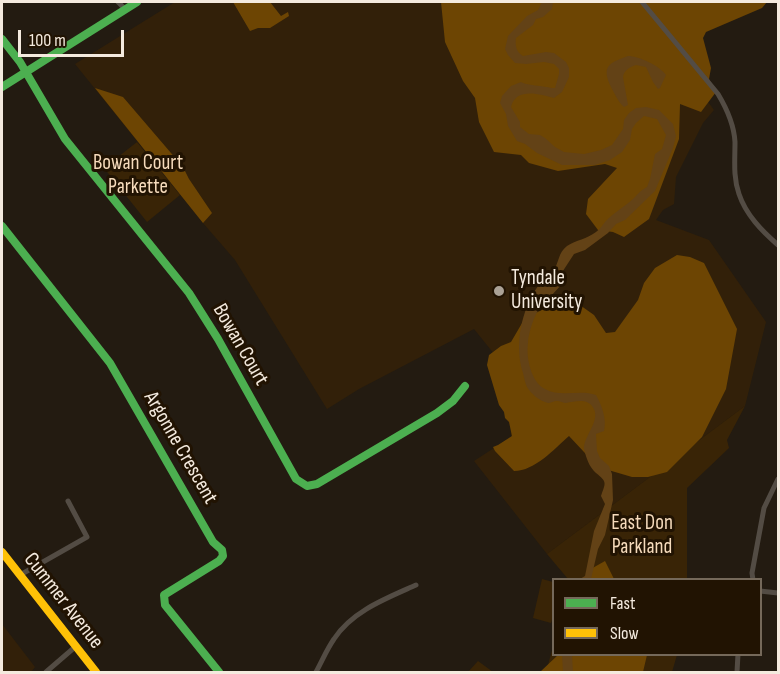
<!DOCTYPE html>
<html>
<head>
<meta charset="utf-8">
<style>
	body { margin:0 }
	#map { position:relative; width:780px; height:674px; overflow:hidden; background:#231b11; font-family:"Sofia Sans Condensed",sans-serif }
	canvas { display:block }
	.frame { position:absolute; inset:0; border:3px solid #f4eade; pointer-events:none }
	.legend { position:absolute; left:552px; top:578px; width:210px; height:78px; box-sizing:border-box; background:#211302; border:2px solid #75695a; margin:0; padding:8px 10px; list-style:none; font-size:18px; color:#f4eade }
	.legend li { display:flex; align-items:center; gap:12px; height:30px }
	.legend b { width:30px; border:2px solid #75695a }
	.scale { position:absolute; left:18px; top:30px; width:106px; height:27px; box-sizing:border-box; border:3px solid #f4eade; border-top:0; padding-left:8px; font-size:18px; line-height:21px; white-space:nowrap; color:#f4eade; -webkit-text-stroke:4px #211302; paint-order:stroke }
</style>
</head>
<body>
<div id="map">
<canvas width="780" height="674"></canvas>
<div class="frame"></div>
<ul class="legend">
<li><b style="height:8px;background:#4caf50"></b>Fast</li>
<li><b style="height:8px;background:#ffc107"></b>Slow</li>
</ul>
<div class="scale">100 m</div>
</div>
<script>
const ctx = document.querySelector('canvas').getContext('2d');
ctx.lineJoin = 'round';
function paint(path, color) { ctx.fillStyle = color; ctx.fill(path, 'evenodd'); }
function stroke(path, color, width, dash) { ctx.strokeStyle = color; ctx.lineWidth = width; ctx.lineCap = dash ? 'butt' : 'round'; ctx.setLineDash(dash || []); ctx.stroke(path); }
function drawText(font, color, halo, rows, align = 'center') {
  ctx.font = font + ' "Sofia Sans Condensed",sans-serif'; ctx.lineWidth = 6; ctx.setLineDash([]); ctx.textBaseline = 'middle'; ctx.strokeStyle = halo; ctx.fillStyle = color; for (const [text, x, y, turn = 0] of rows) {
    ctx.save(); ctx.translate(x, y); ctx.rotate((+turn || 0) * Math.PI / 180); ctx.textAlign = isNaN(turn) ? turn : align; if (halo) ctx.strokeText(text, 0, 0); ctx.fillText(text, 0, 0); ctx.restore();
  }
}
paint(new Path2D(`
	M 175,2 L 625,2 L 695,84 L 714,110 L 703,123 L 676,177 L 674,204 L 663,210 L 656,220 L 709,240 L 766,322 L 745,406 L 547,554 L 474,461 L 511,437 L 507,370 L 474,329 L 359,389 L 327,409 L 235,260 L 203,223 L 75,64 Z
	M 2,624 L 35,667 L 31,672 L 2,672 Z`), '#322009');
paint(new Path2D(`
	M 137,142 L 180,195 L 147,222 L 104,168 Z
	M 745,406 L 727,440 L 729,448 L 687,488 L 687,579 L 568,579 L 547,554 Z
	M 542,579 L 553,582 L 554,613 L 551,623 L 533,618 Z
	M 553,647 L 554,654 L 677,655 L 672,672 L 546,672 Z
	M 478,661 L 493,672 L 468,672 Z`), '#392406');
paint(new Path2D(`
	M 233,2 L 270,2 L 281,16 L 288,12 L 289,16 L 270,28 L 258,28 L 250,31 Z
	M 441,2 L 767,2 L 762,8 L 706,32 L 703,38 L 711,68 L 709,79 L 716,92 L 701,112 L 680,104 L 679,139 L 649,219 L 624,237 L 613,232 L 598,230 L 586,214 L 588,199 L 617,168 L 605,164 L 558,171 L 529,163 L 521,155 L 494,152 L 479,122 L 475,98 L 463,81 L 445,42 Z
	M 95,88 L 123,97 L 183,167 L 189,179 L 212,213 L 203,223 Z
	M 677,255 L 690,257 L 704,263 L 737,329 L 726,389 L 702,437 L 667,472 L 648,477 L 632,477 L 598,467 L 569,436 C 554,449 535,471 514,471 L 495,451 L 493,447 L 498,445 L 512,436 L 509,422 L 505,418 L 504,412 L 499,405 L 487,365 L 489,355 L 501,346 L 511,342 L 525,318 L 544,309 L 577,303 L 594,315 L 606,333 L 615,332 L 638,300 L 644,283 L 655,268 Z
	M 605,561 L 614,579 L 586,580 L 589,570 Z
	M 558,655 L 647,655 L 643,672 L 540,672 Z`), '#6d4503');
paint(new Path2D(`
	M 542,2 L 553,2 L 552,9 L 543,17 L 536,19 L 533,25 L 516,38 C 515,45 516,52 523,56 L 546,52 L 554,53 L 566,62 L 569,68 L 569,77 L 562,92 L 554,98 C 539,94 516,87 511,107 L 520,122 L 520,127 L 529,134 L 540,135 L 545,138 L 555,147 L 564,152 L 584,154 L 601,150 L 612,145 L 623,129 L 624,120 L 629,113 L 636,108 L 646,107 L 659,110 L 673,124 L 676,136 L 673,148 L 655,191 L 625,220 L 616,224 L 608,233 L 585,250 L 574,254 L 559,277 L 562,284 L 551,296 L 548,295 C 538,306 529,328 528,343 C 526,358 531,382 545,389 C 561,398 580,389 596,395 C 602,406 607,419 604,431 L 596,434 L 597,451 L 600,458 L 609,466 L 612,474 L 613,500 L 605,535 L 598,549 L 591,579 L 580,579 L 585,576 L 594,531 L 605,504 L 601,496 C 606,482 607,482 596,473 C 589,467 586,457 584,449 C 583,436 603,419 592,406 C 585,398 575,402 566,403 C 563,403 560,401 557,401 C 554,401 551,403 548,403 C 540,401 531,394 527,387 C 525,383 524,377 523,373 C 514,345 521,311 538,286 C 542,280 550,276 554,270 C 559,262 558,253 567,246 C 576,240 587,239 596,232 C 600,229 602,226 605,222 C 613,213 624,207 633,199 C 638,194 641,190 647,187 L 650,179 L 655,154 L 662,149 L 666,135 L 657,119 L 644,116 L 636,123 L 632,129 L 630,140 L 622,152 L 610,160 L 595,165 L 562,165 L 537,153 L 525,144 L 517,141 L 508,126 L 506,114 L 500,103 L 502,96 L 511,86 L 521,82 C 525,85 544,86 552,88 L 555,88 L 559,74 L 559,69 L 554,64 L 544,62 L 526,64 L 515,63 L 508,55 L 505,49 L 508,36 L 527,16 L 538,10 Z
	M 628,56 C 639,56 660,66 666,75 L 660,88 L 658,89 L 653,82 L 646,67 L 636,65 C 630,67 624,70 623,77 L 628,105 L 624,107 C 618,102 615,94 611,87 C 601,66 609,63 628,56 Z
	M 562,655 L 572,655 L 573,672 L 563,672 Z`), '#634216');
stroke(new Path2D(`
	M 118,2 L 125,9
	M 642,2 L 718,94 C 727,109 734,124 735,142 C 735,160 733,177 739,194 C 746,215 762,231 778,245
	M 20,575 L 87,537 L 68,501
	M 753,580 L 752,573 L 764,508 L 778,479
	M 760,591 L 778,593
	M 46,672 L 75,647
	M 316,672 C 322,661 327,649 334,639 C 352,611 387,598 416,585
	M 737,672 L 738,654`), '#534c44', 5);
stroke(new Path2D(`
	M 2,39 L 20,62 L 65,139 L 189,293 L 218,339 L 296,479 L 307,486 L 317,484 L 437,413 L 453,401 L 465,386
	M 2,87 L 137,2
	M 2,226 L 110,363 L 213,542 L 222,550 L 223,556 L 219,561 L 164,595 L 165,605 L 219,672`), '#4caf50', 8);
stroke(new Path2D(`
	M 2,552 L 96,672`), '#ffc107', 8);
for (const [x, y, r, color] of [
	[499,291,6,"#aba296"]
]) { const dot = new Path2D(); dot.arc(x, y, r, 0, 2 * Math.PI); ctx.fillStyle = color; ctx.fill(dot); stroke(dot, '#211302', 2); }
drawText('21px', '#f6dbbc', '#211302', [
	["Bowan Court",138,164],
	["Parkette",138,188],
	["East Don",642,524],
	["Parkland",642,548]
]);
drawText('21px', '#f4eade', '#211302', [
	["Tyndale",511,279],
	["University",511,303]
], 'left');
drawText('21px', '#f4eade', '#211302', [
	["Bowan Court",240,345,60],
	["Argonne Crescent",180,448,60],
	["Cummer Avenue",63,601,52]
]);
</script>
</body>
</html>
